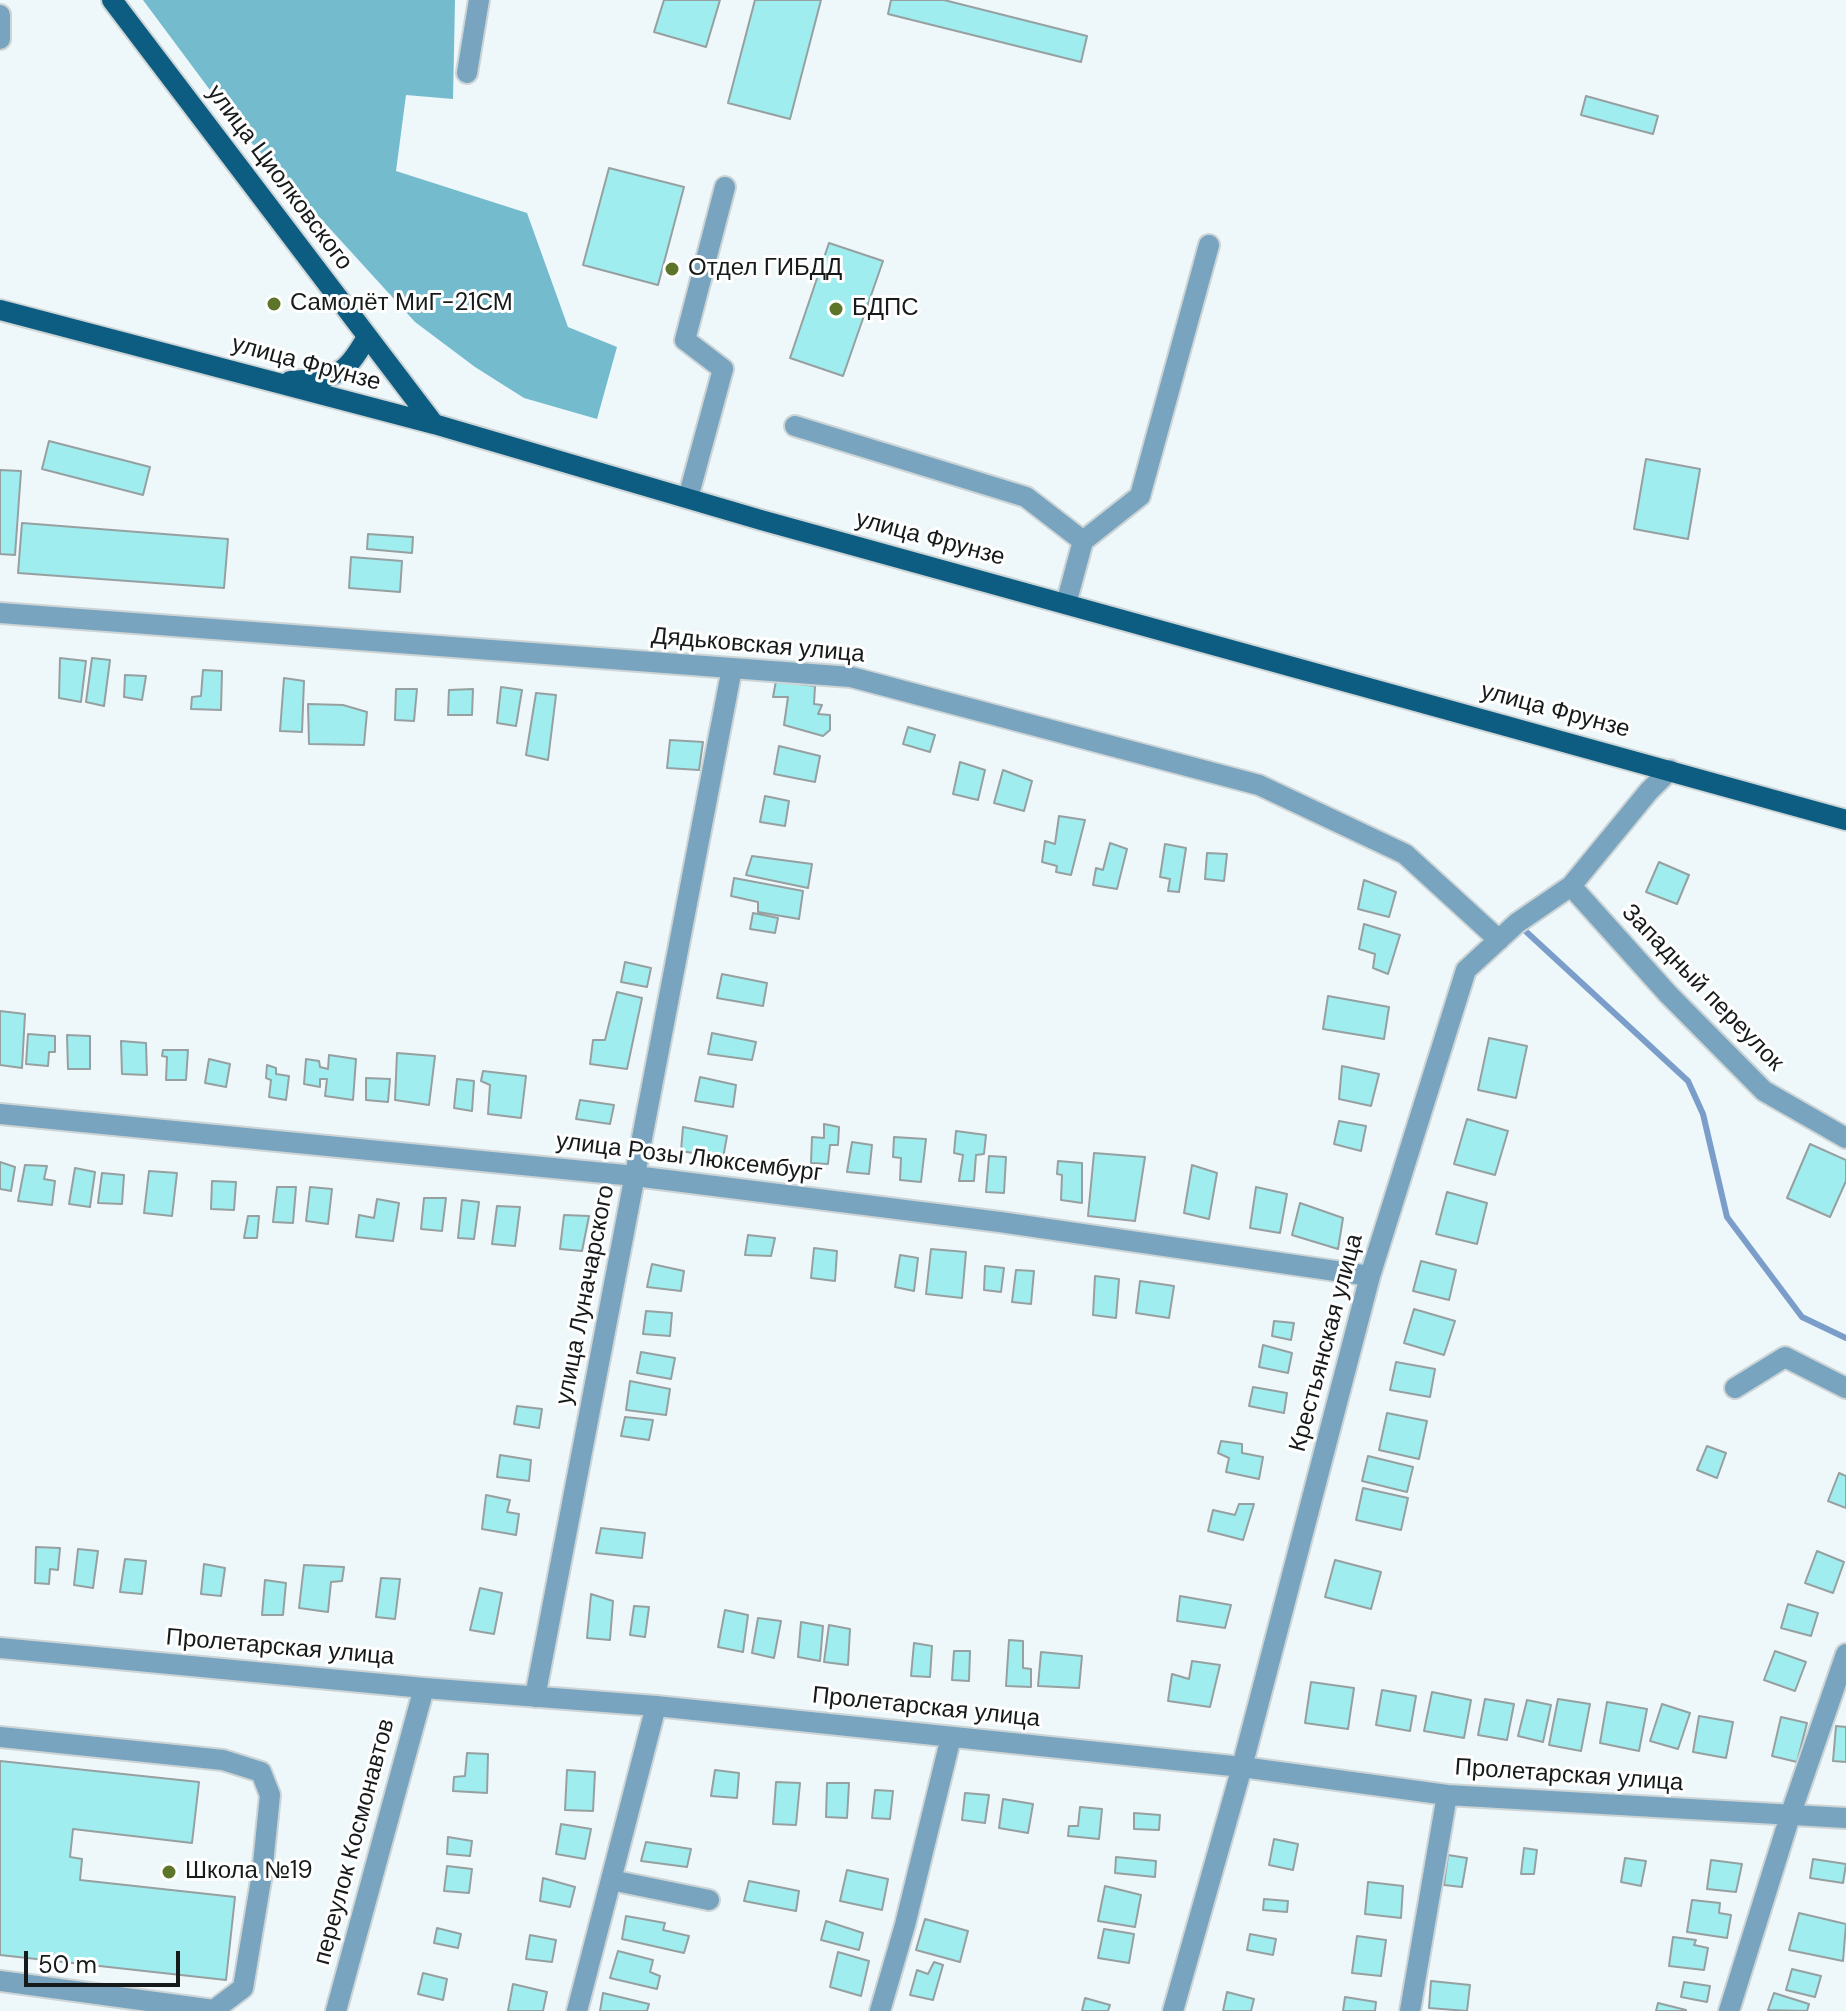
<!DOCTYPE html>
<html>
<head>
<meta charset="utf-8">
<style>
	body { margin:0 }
	#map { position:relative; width:1846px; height:2011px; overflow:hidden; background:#eef7fa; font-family:"DM Sans",sans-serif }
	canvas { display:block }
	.scale { position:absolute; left:24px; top:1951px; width:156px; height:36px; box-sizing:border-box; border:4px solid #171a1b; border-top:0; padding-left:10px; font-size:24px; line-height:28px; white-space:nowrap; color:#171a1b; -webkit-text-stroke:6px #fff; paint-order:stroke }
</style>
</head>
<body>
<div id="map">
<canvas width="1846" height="2011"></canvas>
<div class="scale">50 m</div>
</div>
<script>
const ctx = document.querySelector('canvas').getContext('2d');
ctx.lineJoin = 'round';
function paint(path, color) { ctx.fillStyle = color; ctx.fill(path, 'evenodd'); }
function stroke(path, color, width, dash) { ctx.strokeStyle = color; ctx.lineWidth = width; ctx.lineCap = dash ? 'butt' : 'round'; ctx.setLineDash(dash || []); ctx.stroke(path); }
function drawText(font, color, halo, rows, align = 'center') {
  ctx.font = font + ' "DM Sans",sans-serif'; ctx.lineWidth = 6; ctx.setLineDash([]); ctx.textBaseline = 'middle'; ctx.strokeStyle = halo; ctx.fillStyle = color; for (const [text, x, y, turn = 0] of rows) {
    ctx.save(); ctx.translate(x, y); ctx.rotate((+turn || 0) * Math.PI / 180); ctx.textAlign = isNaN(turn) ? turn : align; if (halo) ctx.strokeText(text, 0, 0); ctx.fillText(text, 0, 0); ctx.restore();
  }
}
paint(new Path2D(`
	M 143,0 L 455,0 L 453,99 L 406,95 L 396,171 L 527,213 L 568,327 L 617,347 L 597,419 L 524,398 L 475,367 L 415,322 L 239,129 Z`), '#75bbce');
stroke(new Path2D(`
	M 1520,926 L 1688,1081 L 1703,1114 L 1727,1217 L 1802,1317 L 1846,1338`), '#7a9ec9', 6);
const building = new Path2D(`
	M 664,0 L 720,0 L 706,47 L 654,32 Z
	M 755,0 L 821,0 L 790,119 L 728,103 Z
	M 891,0 L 944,0 L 1087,36 L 1081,62 L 888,14 Z
	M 1586,96 L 1658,116 L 1653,134 L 1581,115 Z
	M 609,168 L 684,187 L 658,285 L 583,265 Z
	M 829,243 L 883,261 L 843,376 L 790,358 Z
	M 49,441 L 150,467 L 143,495 L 42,469 Z
	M 1646,459 L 1700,469 L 1688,539 L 1634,529 Z
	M 0,470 L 21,471 L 15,555 L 0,554 Z
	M 22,523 L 228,539 L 224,588 L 18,573 Z
	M 368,534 L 413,537 L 412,553 L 367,549 Z
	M 351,557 L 402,561 L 400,592 L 349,588 Z
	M 60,658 L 86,661 L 81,702 L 59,698 Z
	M 92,658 L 110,660 L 104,706 L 86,702 Z
	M 203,670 L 222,671 L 221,710 L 191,709 L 192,697 L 201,696 Z
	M 125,675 L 146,676 L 142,700 L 124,697 Z
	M 284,678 L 304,681 L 302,732 L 280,731 Z
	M 776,681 L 815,686 L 814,704 L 822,705 L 818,714 L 830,715 L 830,730 L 823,736 L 784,725 L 788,697 L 773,697 Z
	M 501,687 L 522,690 L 516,726 L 497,723 Z
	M 396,689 L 417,689 L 414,721 L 395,720 Z
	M 473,689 L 472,715 L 448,715 L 449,690 Z
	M 536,693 L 556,695 L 548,760 L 526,755 Z
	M 308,704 L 343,705 L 367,712 L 364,745 L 309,744 Z
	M 908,727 L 935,735 L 930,752 L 903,744 Z
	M 670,740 L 703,742 L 699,770 L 667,768 Z
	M 779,746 L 820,756 L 815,782 L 774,774 Z
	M 960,762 L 985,770 L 978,800 L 953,794 Z
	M 1003,770 L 1032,781 L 1024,811 L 994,803 Z
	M 765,796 L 789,801 L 785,826 L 760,822 Z
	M 1059,816 L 1085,820 L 1071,875 L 1056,872 L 1057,866 L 1042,862 L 1045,841 L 1055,844 Z
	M 1110,843 L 1127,849 L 1117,889 L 1093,885 L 1096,868 L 1103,870 Z
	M 1165,844 L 1186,848 L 1179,892 L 1168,891 L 1170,879 L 1160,877 Z
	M 1207,853 L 1227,854 L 1224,881 L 1205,879 Z
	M 752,856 L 812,864 L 808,888 L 746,875 Z
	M 1659,862 L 1689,875 L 1677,904 L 1646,892 Z
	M 734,878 L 803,891 L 799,919 L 758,912 L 758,902 L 731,896 Z
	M 1364,880 L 1396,892 L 1389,917 L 1358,909 Z
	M 753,913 L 778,918 L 775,933 L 750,929 Z
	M 1364,924 L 1400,935 L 1388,974 L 1373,968 L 1375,954 L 1359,949 Z
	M 625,962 L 651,968 L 647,987 L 621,982 Z
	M 722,974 L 767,983 L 763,1006 L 717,998 Z
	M 617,992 L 642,998 L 627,1069 L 590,1064 L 593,1040 L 605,1040 Z
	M 1328,996 L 1389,1007 L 1384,1039 L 1323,1029 Z
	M 0,1011 L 25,1014 L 22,1068 L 0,1065 Z
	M 712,1033 L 756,1042 L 752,1060 L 708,1054 Z
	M 28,1034 L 55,1036 L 55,1052 L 49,1052 L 48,1066 L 26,1064 Z
	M 67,1035 L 90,1036 L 90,1069 L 68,1069 Z
	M 1489,1038 L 1527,1046 L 1516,1098 L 1478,1090 Z
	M 121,1041 L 146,1043 L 147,1075 L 122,1074 Z
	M 163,1050 L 188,1050 L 186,1080 L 166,1080 L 167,1057 L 162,1056 Z
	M 397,1053 L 435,1056 L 429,1105 L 395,1100 Z
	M 329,1055 L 356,1059 L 353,1100 L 325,1096 L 327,1079 L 320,1079 L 320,1087 L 304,1084 L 306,1059 L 319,1061 L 320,1067 L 328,1069 Z
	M 209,1059 L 230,1064 L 226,1087 L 205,1083 Z
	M 267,1065 L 276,1068 L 276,1074 L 289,1076 L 286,1100 L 269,1097 L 271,1080 L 266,1078 Z
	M 1342,1066 L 1379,1074 L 1371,1106 L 1339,1099 Z
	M 483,1071 L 526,1076 L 521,1118 L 488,1114 L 490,1085 L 481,1081 Z
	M 700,1077 L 736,1085 L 733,1107 L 695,1101 Z
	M 366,1078 L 390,1079 L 388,1102 L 366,1100 Z
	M 457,1079 L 474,1081 L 472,1111 L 454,1108 Z
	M 580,1100 L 614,1105 L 610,1124 L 576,1119 Z
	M 1467,1119 L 1508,1131 L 1495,1175 L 1454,1164 Z
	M 1339,1121 L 1366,1126 L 1361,1151 L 1334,1144 Z
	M 824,1124 L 839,1127 L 838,1145 L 830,1145 L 828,1164 L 811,1163 L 812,1137 L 824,1138 Z
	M 683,1127 L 727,1136 L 723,1158 L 681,1151 Z
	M 956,1131 L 986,1135 L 984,1154 L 976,1155 L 974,1181 L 959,1181 L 963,1155 L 954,1153 Z
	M 894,1137 L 926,1139 L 921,1182 L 900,1180 L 901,1158 L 893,1157 Z
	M 852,1142 L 872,1145 L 869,1174 L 847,1172 Z
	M 1810,1144 L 1846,1160 L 1846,1181 L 1830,1217 L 1787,1198 Z
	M 1094,1153 L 1145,1157 L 1135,1221 L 1088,1216 Z
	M 989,1156 L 1006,1157 L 1004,1193 L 986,1192 Z
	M 1058,1161 L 1082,1163 L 1082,1203 L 1061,1200 L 1062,1175 L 1057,1174 Z
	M 0,1162 L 15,1167 L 11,1191 L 0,1189 Z
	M 25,1165 L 47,1166 L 44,1179 L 55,1181 L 52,1205 L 18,1201 Z
	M 1192,1165 L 1217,1173 L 1209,1219 L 1184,1213 Z
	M 75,1168 L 95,1172 L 90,1207 L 69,1204 Z
	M 149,1171 L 177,1173 L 172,1216 L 144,1213 Z
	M 102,1173 L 124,1175 L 122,1204 L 98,1203 Z
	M 212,1181 L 236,1182 L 234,1210 L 211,1209 Z
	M 277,1187 L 296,1187 L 293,1223 L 273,1222 Z
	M 310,1187 L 332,1189 L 328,1224 L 306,1221 Z
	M 1256,1187 L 1287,1194 L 1280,1233 L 1250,1228 Z
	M 1447,1192 L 1487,1203 L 1477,1244 L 1436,1234 Z
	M 424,1198 L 446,1198 L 442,1231 L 421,1229 Z
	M 377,1199 L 399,1203 L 393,1241 L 356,1237 L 359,1215 L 374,1218 Z
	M 462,1200 L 479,1202 L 474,1239 L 458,1238 Z
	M 1300,1203 L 1343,1218 L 1338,1249 L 1292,1235 Z
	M 497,1206 L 520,1207 L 515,1246 L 492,1244 Z
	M 564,1215 L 589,1216 L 582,1251 L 560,1249 Z
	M 248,1216 L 259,1216 L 257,1238 L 244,1238 Z
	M 748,1235 L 775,1238 L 771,1256 L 745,1255 Z
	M 814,1248 L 837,1251 L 835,1281 L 811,1278 Z
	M 931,1249 L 966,1252 L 962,1298 L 926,1294 Z
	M 900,1255 L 918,1258 L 914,1291 L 895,1287 Z
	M 1421,1261 L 1456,1270 L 1449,1300 L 1413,1291 Z
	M 652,1264 L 684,1271 L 681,1291 L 647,1287 Z
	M 985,1266 L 1004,1268 L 1001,1292 L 984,1290 Z
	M 1016,1270 L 1034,1271 L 1031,1304 L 1012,1302 Z
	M 1095,1276 L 1119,1279 L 1116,1318 L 1093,1315 Z
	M 1140,1281 L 1174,1286 L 1169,1318 L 1136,1313 Z
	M 1414,1309 L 1455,1321 L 1444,1355 L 1404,1343 Z
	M 646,1311 L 672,1313 L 670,1336 L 643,1334 Z
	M 1274,1321 L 1294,1323 L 1291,1340 L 1272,1336 Z
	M 1263,1345 L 1292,1353 L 1288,1373 L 1259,1367 Z
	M 641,1352 L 675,1358 L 671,1379 L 637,1373 Z
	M 1396,1362 L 1435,1369 L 1430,1397 L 1390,1390 Z
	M 630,1381 L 670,1389 L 666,1415 L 626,1410 Z
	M 1253,1387 L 1287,1393 L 1284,1413 L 1249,1406 Z
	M 517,1406 L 542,1409 L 539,1428 L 514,1424 Z
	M 1387,1413 L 1427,1421 L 1419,1459 L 1379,1450 Z
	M 625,1417 L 653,1420 L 649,1440 L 621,1436 Z
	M 1221,1441 L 1242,1444 L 1242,1453 L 1263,1457 L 1259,1479 L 1226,1472 L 1229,1458 L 1218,1453 Z
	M 1707,1446 L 1726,1453 L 1717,1478 L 1697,1470 Z
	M 500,1455 L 531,1460 L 529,1481 L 497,1477 Z
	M 1368,1456 L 1413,1467 L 1407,1492 L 1362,1481 Z
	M 1839,1473 L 1846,1476 L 1846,1508 L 1828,1501 Z
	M 1363,1488 L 1408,1498 L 1401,1530 L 1356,1520 Z
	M 486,1495 L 510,1500 L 507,1512 L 519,1514 L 516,1535 L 482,1529 Z
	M 1239,1504 L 1254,1504 L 1243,1540 L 1208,1531 L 1213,1510 L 1235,1515 Z
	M 601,1528 L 645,1533 L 642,1558 L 596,1553 Z
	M 36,1547 L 60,1548 L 58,1570 L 50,1569 L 49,1584 L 35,1583 Z
	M 78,1549 L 98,1551 L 93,1588 L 74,1585 Z
	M 1817,1551 L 1844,1562 L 1833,1593 L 1805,1583 Z
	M 125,1559 L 146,1561 L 142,1594 L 120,1592 Z
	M 1335,1560 L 1381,1572 L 1371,1609 L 1325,1597 Z
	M 204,1564 L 225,1568 L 221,1596 L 201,1594 Z
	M 304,1565 L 344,1567 L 342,1581 L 331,1582 L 328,1612 L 299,1608 Z
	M 381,1578 L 400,1579 L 395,1619 L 376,1617 Z
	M 265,1580 L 286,1583 L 283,1615 L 262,1615 Z
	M 480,1588 L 502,1593 L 494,1634 L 470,1630 Z
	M 591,1594 L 613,1601 L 610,1640 L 587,1638 Z
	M 1180,1596 L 1231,1605 L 1225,1628 L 1177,1621 Z
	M 1788,1604 L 1818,1613 L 1811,1636 L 1781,1628 Z
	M 634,1606 L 649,1607 L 645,1637 L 630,1635 Z
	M 725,1610 L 748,1615 L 743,1652 L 718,1647 Z
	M 758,1618 L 781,1621 L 774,1658 L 752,1653 Z
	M 801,1622 L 823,1626 L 820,1661 L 798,1657 Z
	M 829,1625 L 850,1629 L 848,1665 L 824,1662 Z
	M 1009,1640 L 1023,1641 L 1023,1668 L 1031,1669 L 1031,1687 L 1006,1686 Z
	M 914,1643 L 932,1646 L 930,1677 L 911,1676 Z
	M 954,1651 L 970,1651 L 969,1681 L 952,1680 Z
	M 1775,1651 L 1806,1662 L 1795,1691 L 1764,1680 Z
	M 1041,1652 L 1082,1656 L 1079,1688 L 1038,1686 Z
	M 1192,1661 L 1220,1665 L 1210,1707 L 1168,1701 L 1172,1674 L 1189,1679 Z
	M 1311,1682 L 1354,1688 L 1348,1729 L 1305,1723 Z
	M 1382,1690 L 1416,1696 L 1410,1731 L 1376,1725 Z
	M 1432,1692 L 1471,1700 L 1464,1738 L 1424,1731 Z
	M 1485,1699 L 1514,1704 L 1507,1740 L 1478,1735 Z
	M 1558,1699 L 1590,1704 L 1581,1751 L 1549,1745 Z
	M 1527,1700 L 1551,1705 L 1543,1742 L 1518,1736 Z
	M 1607,1702 L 1647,1709 L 1639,1751 L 1600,1743 Z
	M 1662,1704 L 1690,1713 L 1678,1749 L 1650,1741 Z
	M 1699,1716 L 1733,1722 L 1726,1758 L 1693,1752 Z
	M 1781,1717 L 1807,1723 L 1797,1762 L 1772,1756 Z
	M 1836,1726 L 1846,1727 L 1846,1762 L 1833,1761 Z
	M 467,1753 L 488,1754 L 487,1793 L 453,1791 L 454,1777 L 465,1776 Z
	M 0,1761 L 199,1782 L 192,1843 L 73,1829 L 70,1857 L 82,1859 L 80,1880 L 235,1897 L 226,1980 L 0,1955 Z
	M 567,1770 L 595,1772 L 593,1811 L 565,1810 Z
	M 715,1770 L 739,1773 L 737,1798 L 711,1796 Z
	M 776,1782 L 800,1783 L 796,1825 L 773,1824 Z
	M 827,1783 L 849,1783 L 847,1818 L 826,1817 Z
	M 875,1790 L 893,1791 L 890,1819 L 872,1818 Z
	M 965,1793 L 989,1795 L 985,1823 L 962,1820 Z
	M 1003,1799 L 1033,1804 L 1028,1833 L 999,1828 Z
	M 1080,1807 L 1102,1809 L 1099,1839 L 1068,1836 L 1069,1826 L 1078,1826 Z
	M 1134,1813 L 1160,1815 L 1159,1830 L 1134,1829 Z
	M 561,1824 L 591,1829 L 585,1859 L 556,1854 Z
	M 448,1837 L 472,1841 L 470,1856 L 447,1854 Z
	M 1274,1839 L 1298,1844 L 1293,1870 L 1269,1865 Z
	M 646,1842 L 691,1849 L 687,1867 L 641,1861 Z
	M 1524,1848 L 1537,1850 L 1534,1874 L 1521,1874 Z
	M 1448,1855 L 1467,1858 L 1462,1887 L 1444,1885 Z
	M 1116,1857 L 1156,1861 L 1155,1877 L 1115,1873 Z
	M 1625,1858 L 1646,1861 L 1641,1886 L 1621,1882 Z
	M 1813,1859 L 1846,1864 L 1843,1883 L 1810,1878 Z
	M 1711,1860 L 1742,1864 L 1736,1892 L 1707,1889 Z
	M 447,1866 L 472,1869 L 469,1893 L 444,1891 Z
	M 847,1870 L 888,1879 L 882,1910 L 840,1901 Z
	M 543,1878 L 575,1887 L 570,1907 L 540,1901 Z
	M 749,1881 L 799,1891 L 796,1911 L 744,1901 Z
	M 1368,1882 L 1403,1886 L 1401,1918 L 1365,1914 Z
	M 1105,1886 L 1141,1895 L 1135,1927 L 1098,1921 Z
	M 1264,1899 L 1288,1901 L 1287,1912 L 1263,1910 Z
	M 1692,1900 L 1720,1903 L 1719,1913 L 1731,1915 L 1727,1938 L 1687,1932 Z
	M 1799,1913 L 1846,1924 L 1843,1961 L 1789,1950 Z
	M 626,1916 L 665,1923 L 663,1930 L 689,1936 L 684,1953 L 622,1939 Z
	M 925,1919 L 968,1931 L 960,1962 L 916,1950 Z
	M 826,1921 L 863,1933 L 859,1950 L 821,1940 Z
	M 437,1928 L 461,1934 L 458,1948 L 434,1943 Z
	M 1104,1929 L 1134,1934 L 1129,1963 L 1098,1958 Z
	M 1250,1934 L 1276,1939 L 1273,1955 L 1247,1950 Z
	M 530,1935 L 556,1940 L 552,1962 L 526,1959 Z
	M 1357,1936 L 1386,1940 L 1381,1976 L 1352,1973 Z
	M 1673,1937 L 1696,1940 L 1694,1945 L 1708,1948 L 1704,1970 L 1669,1966 Z
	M 618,1951 L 653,1960 L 650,1972 L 660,1976 L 657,1989 L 610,1978 Z
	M 838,1952 L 869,1961 L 861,1996 L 830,1987 Z
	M 934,1962 L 943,1965 L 933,2000 L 910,1995 L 917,1970 L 928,1974 Z
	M 1792,1969 L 1821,1976 L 1815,1997 L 1786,1990 Z
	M 423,1973 L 447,1979 L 443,2000 L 418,1994 Z
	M 1431,1981 L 1470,1985 L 1467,2011 L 1429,2008 Z
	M 1684,1982 L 1710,1986 L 1707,2002 L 1681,1997 Z
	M 513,1984 L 547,1992 L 543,2011 L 508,2011 Z
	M 1227,1992 L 1254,1999 L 1251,2011 L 1223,2011 Z
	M 603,1993 L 649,2004 L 647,2011 L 600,2011 Z
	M 1774,1993 L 1809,2004 L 1807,2011 L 1768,2010 Z
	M 1345,1997 L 1376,2002 L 1375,2011 L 1343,2011 Z
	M 1085,1998 L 1110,2005 L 1108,2011 L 1082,2011 Z
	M 1658,2003 L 1686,2010 L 1686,2011 L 1656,2011 Z`);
paint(building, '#a0edf0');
stroke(building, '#97a0a0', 2);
const minor = new Path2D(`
	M 0,15 L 0,39
	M 467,73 L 479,0
	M 795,426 L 1026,497 L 1083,541
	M 688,498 L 723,369 L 685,340 L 725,187
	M 1066,604 L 1083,541 L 1140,496 L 1209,245
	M 0,613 L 851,677 L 1259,785 L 1405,854 L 1499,940
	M 1571,886 L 1668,994 L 1764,1091 L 1846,1138
	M 0,1114 L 635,1176 L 1000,1222 L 1370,1276
	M 1735,1388 L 1785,1357 L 1846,1388
	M 0,1648 L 424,1688 L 656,1706 L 1242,1767 L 1447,1795 L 1846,1818
	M 535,1697 L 732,668
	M 0,1737 L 223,1760 L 261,1772 L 270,1795 L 262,1874 L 243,1988 L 214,2010 L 0,1981
	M 611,1880 L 709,1900
	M 336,2011 L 424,1688
	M 577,2011 L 656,1706
	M 880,2011 L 905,1925 L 951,1737
	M 1173,2011 L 1242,1767 L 1370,1276 L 1466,970 L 1517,923 L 1571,886 L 1649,791 L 1670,770
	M 1410,2011 L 1447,1795
	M 1729,2011 L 1790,1816 L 1846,1654`);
const major = new Path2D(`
	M 112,0 L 434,424
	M 0,310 L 434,424 L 761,520 L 1846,820
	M 290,381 C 336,378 344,377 367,337`);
stroke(minor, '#ccd4d6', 24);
stroke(major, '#ccd4d6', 24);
stroke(minor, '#78a4bf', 20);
stroke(major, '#0d5d82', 20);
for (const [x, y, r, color] of [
	[672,269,8,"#5c7528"],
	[274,304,8,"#5c7528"],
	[836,309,8,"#5c7528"],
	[169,1872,8,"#5c7528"]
]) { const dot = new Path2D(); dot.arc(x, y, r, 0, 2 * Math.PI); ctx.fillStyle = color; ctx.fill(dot); stroke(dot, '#fff', 3); }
drawText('24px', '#171a1b', '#fff', [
	["улица Циолковского",279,178,53],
	["улица Фрунзе",306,364,15],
	["улица Фрунзе",930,539,15],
	["Дядьковская улица",758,646,5],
	["улица Фрунзе",1555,711,15],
	["Западный переулок",1702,988,46],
	["улица Розы Люксембург",689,1158,7],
	["улица Луначарского",586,1295,-79],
	["Крестьянская улица",1327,1343,-75],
	["Пролетарская улица",280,1648,5],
	["Пролетарская улица",926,1708,6],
	["Пролетарская улица",1569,1776,4],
	["переулок Космонавтов",355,1842,-75]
]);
drawText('24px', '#171a1b', '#fff', [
	["Отдел ГИБДД",688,269],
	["Самолёт МиГ-21СМ",290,304],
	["БДПС",852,309],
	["Школа №19",185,1872]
], 'left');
</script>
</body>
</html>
